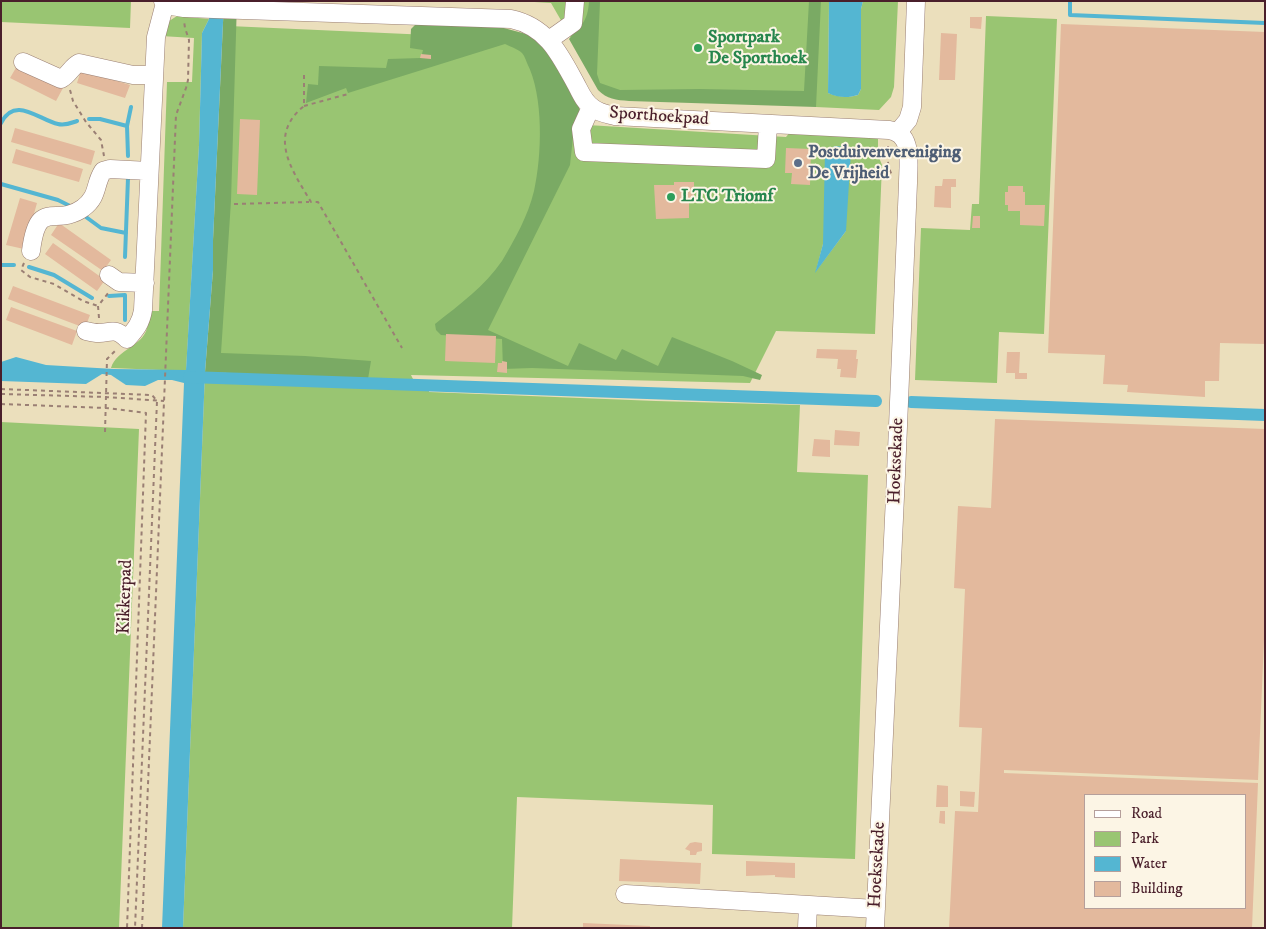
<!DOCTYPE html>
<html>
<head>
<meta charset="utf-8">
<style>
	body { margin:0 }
	#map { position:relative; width:1266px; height:929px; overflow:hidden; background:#ebdfbc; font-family:"IM FELL DW Pica",serif }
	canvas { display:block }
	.frame { position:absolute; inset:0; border:2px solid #4a1f2b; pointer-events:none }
	.legend { position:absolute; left:1084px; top:794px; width:162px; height:115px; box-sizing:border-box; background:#fcf5e5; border:1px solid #b59f9b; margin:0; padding:6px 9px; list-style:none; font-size:15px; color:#4a1f2b }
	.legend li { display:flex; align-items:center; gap:10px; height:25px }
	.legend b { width:25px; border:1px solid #b59f9b }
</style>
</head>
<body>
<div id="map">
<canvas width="1266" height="929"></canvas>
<div class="frame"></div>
<ul class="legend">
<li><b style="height:6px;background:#fff"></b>Road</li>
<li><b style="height:14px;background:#99c572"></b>Park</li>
<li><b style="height:14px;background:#54b6d2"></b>Water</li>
<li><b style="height:14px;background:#e3b99d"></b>Building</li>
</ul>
</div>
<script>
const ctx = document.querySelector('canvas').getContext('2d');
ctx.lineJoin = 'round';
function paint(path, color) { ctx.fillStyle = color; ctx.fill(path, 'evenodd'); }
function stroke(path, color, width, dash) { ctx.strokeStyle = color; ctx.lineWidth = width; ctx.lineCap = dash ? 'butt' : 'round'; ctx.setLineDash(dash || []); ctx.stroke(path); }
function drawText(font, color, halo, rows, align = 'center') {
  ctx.font = font + ' "IM FELL DW Pica",serif'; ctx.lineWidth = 4; ctx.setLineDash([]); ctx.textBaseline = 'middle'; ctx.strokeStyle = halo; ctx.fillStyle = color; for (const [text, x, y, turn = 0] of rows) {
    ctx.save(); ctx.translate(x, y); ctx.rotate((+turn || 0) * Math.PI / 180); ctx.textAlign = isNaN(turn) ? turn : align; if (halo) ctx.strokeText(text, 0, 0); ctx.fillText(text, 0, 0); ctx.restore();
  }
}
paint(new Path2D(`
	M 1,1 L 131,1 L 130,28 L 1,22 Z
	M 518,1 L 829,1 L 828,93 C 836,97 850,98 858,95 L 861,89 L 861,9 L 863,1 L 898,1 L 894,87 L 891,97 L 879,110 L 816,107 L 816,102 L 603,93 L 551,3 Z
	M 177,16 L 209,19 L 202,33 L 199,145 L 186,371 L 111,368 C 117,349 143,346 147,328 C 149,323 148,316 148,311 L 159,311 L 167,82 L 192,82 L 194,38 L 161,36 L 166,23 Z
	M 986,16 L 1057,19 L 1044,334 L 999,332 L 997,383 L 915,380 L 921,228 L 970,230 L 972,204 L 979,204 Z
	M 229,26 L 518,39 L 571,124 L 786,137 L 791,131 L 878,133 L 878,155 L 882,165 L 875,334 L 776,331 L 750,383 L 411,375 L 414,381 L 429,381 L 429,392 L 656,401 L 800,405 L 797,472 L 868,475 L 855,859 L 712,854 L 713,805 L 517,797 L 512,928 L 183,928 L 205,372 L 369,378 L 212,369 ZM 846,231 L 816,271 L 823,244 Z
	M 1,422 L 139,429 L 119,928 L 1,928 Z`), '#99c572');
paint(new Path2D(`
	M 224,1 L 237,1 L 231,201 L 221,353 L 305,356 L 371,361 L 368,379 L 205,372 L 213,270 L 213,240 Z
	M 589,1 L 600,1 L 597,74 L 600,83 L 620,90 L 700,89 L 804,91 L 809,1 L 821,1 L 816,107 L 629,101 C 616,100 607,99 598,90 L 569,39 C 581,25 588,22 589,1 Z
	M 422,24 L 500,27 L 530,35 L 544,48 L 561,72 L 578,104 L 581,114 L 573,137 L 570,165 L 488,330 L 568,366 L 579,343 L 616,360 L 622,349 L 658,366 L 672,337 L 732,361 L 762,375 L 760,380 L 743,376 L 532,368 L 503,369 L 502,339 L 441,335 L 436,330 L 435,324 C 459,305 485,286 502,261 C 515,239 528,216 534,191 C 542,156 544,96 527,63 C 526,60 524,55 522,53 C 518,49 509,46 505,44 L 348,93 L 346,88 L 306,103 L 308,84 L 318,85 L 319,66 L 386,68 L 388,59 L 421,58 L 423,50 L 410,48 L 411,29 L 415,25 Z`), '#7aaa64');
paint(new Path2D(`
	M 209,1 L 224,1 L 213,240 L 213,270 L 205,372 L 183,928 L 162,928 L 184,383 L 172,380 L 158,380 L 145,386 L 126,385 L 111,375 L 102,374 L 86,384 L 1,381 L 1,362 L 16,357 L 46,365 L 114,369 L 186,370 L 199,145 L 202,33 L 209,19 Z
	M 829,1 L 863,1 L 861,9 L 861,89 L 858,95 C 849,98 837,98 828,93 Z
	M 835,146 L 845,147 L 851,151 L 846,231 L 815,273 L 823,244 L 825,151 Z`), '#54b6d2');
stroke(new Path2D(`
	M 1070,1 L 1070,15 L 1265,23
	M 89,119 L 100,119 L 127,126
	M 1,123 C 15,95 39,120 58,124 C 65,126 71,123 77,121
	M 128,156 L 127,126 L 131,107
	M 1,184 L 58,200 L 70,206
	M 86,217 L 101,228 L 126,233
	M 125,257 L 128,178
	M 1,265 L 14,265
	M 29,267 L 54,275 L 92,298
	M 109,296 L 125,295 L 125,320`), '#54b6d2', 4);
stroke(new Path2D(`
	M 189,377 L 876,401
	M 911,402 L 1265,415`), '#54b6d2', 12);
paint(new Path2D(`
	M 970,17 L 982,17 L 981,29 L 970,28 Z
	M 1061,24 L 1265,32 L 1265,344 L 1220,343 L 1219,381 L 1205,381 L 1205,397 L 1127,392 L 1128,385 L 1103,384 L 1105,355 L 1048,353 Z
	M 941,33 L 957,34 L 955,80 L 939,80 Z
	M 421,54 L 431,55 L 431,59 L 420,58 Z
	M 17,66 L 63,88 L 56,101 L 10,78 Z
	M 81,70 L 130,85 L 125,98 L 77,83 Z
	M 240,119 L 260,120 L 257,195 L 237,194 Z
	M 15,128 L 95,151 L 91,165 L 11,142 Z
	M 786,148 L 811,149 L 810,185 L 791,184 L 792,173 L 785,173 Z
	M 16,149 L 83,169 L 79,182 L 12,163 Z
	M 943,179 L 956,179 L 956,187 L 951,187 L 951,208 L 934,207 L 935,186 L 942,186 Z
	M 674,182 L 694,182 L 694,200 L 689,200 L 689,218 L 656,219 L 654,185 L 674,185 Z
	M 1008,186 L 1023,186 L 1023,192 L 1025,192 L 1025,205 L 1045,205 L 1044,226 L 1020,225 L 1020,211 L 1008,211 L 1008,205 L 1005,205 L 1005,192 L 1008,192 Z
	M 20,198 L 37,203 L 24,249 L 6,245 Z
	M 973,216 L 980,216 L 980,228 L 972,228 Z
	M 59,223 L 111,260 L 103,271 L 51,235 Z
	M 53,243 L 105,280 L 97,291 L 45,254 Z
	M 13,286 L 90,315 L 85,328 L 8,299 Z
	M 11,307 L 77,331 L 72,345 L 6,320 Z
	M 446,334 L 496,336 L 495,363 L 445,361 Z
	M 817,349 L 857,350 L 856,359 L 858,359 L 856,378 L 840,377 L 841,369 L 837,369 L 838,359 L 816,358 Z
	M 1007,352 L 1020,352 L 1019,373 L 1027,373 L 1027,379 L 1015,379 L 1015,373 L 1006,373 Z
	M 502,361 L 507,362 L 507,373 L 497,372 L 498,363 L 502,363 Z
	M 995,419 L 1265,429 L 1265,617 L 1258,780 L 1004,770 L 1004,773 L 1258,783 L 1252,928 L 949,928 L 955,811 L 978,812 L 982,728 L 959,727 L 965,589 L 954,588 L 958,506 L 991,508 ZM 1085,795 L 1245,795 L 1245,908 L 1085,908 Z
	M 835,430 L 860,432 L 859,446 L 834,445 Z
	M 814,439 L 830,440 L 830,457 L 812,456 Z
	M 937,785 L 948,786 L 948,807 L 936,807 Z
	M 960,791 L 975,792 L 974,807 L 960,806 Z
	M 940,811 L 945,811 L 945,824 L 939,823 Z
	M 695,842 L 702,843 L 702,851 L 697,852 L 696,855 L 690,855 L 690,851 L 685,849 L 690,843 Z
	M 620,859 L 701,863 L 700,884 L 619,881 Z
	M 746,861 L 795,863 L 795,878 L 775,877 L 775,875 L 746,876 Z
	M 583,923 L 650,926 L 650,928 L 583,928 Z`), '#e3b99d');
const minor = new Path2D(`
	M 163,1 L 172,6 L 184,8 L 511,19 C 548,27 560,55 577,86 C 581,94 585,103 593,108 C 599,113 607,114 615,116 L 889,130 C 914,133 908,165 908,183 L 896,475 L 875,928
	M 549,40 L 573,23 L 575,1
	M 23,62 L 61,79 C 69,75 71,67 79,63 L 133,75 L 154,75
	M 591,107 L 581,129 L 584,152 L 766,159 L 768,124
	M 898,132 L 908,120 L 912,107 L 916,1
	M 31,251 C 38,196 55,228 83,208 C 99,196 94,185 103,171 L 110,169 L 149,171
	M 109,275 L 119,282 L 145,283
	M 86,331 C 90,332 94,333 99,333 C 113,332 115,328 127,339 C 136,329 141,323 143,310 L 156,37 L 165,3
	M 625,894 L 876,909
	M 807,928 L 808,905`);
stroke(minor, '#9a7f74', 19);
stroke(new Path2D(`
	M 304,75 L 304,106 C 267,136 292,170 311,202 L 318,202 L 402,348
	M 70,90 L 73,101 L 86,122 L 101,140 L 104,156
	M 304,106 L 348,94
	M 888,146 C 887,158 887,166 893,177
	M 234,204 L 309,202
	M 24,263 L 21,270 L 30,277 L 54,284 L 83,301 L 98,306
	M 99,318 L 98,306 L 109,292
	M 1,389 L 152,395 L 157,401 L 135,928
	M 1,394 L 106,397 L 164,401
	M 1,404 L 106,408 L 146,413 L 127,928
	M 105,432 L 107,359 L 117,349
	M 142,928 L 176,115 L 186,88 L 188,80 L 189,40 L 185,28 L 184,21`), '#9a7f74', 2, [4, 4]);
stroke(minor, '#fff', 18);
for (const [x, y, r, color] of [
	[698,48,5,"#2e9e5b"],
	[798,163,5,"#5c6f8a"],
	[671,197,5,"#2e9e5b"]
]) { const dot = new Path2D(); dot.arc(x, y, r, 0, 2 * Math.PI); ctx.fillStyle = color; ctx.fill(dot); stroke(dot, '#fcf5e5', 2); }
drawText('bold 18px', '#27864d', '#fcf5e5', [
	["Sportpark",708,38],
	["De Sporthoek",708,59],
	["LTC Triomf",681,197]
], 'left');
drawText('18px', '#4a1f2b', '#fcf5e5', [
	["Sporthoekpad",659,117,4],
	["Hoeksekade",897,461,-88],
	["Kikkerpad",126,597,-88],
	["Hoeksekade",878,865,-87]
]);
drawText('bold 18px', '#4e5e75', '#fcf5e5', [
	["Postduivenvereniging",808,153],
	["De Vrijheid",808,174]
], 'left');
</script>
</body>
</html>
